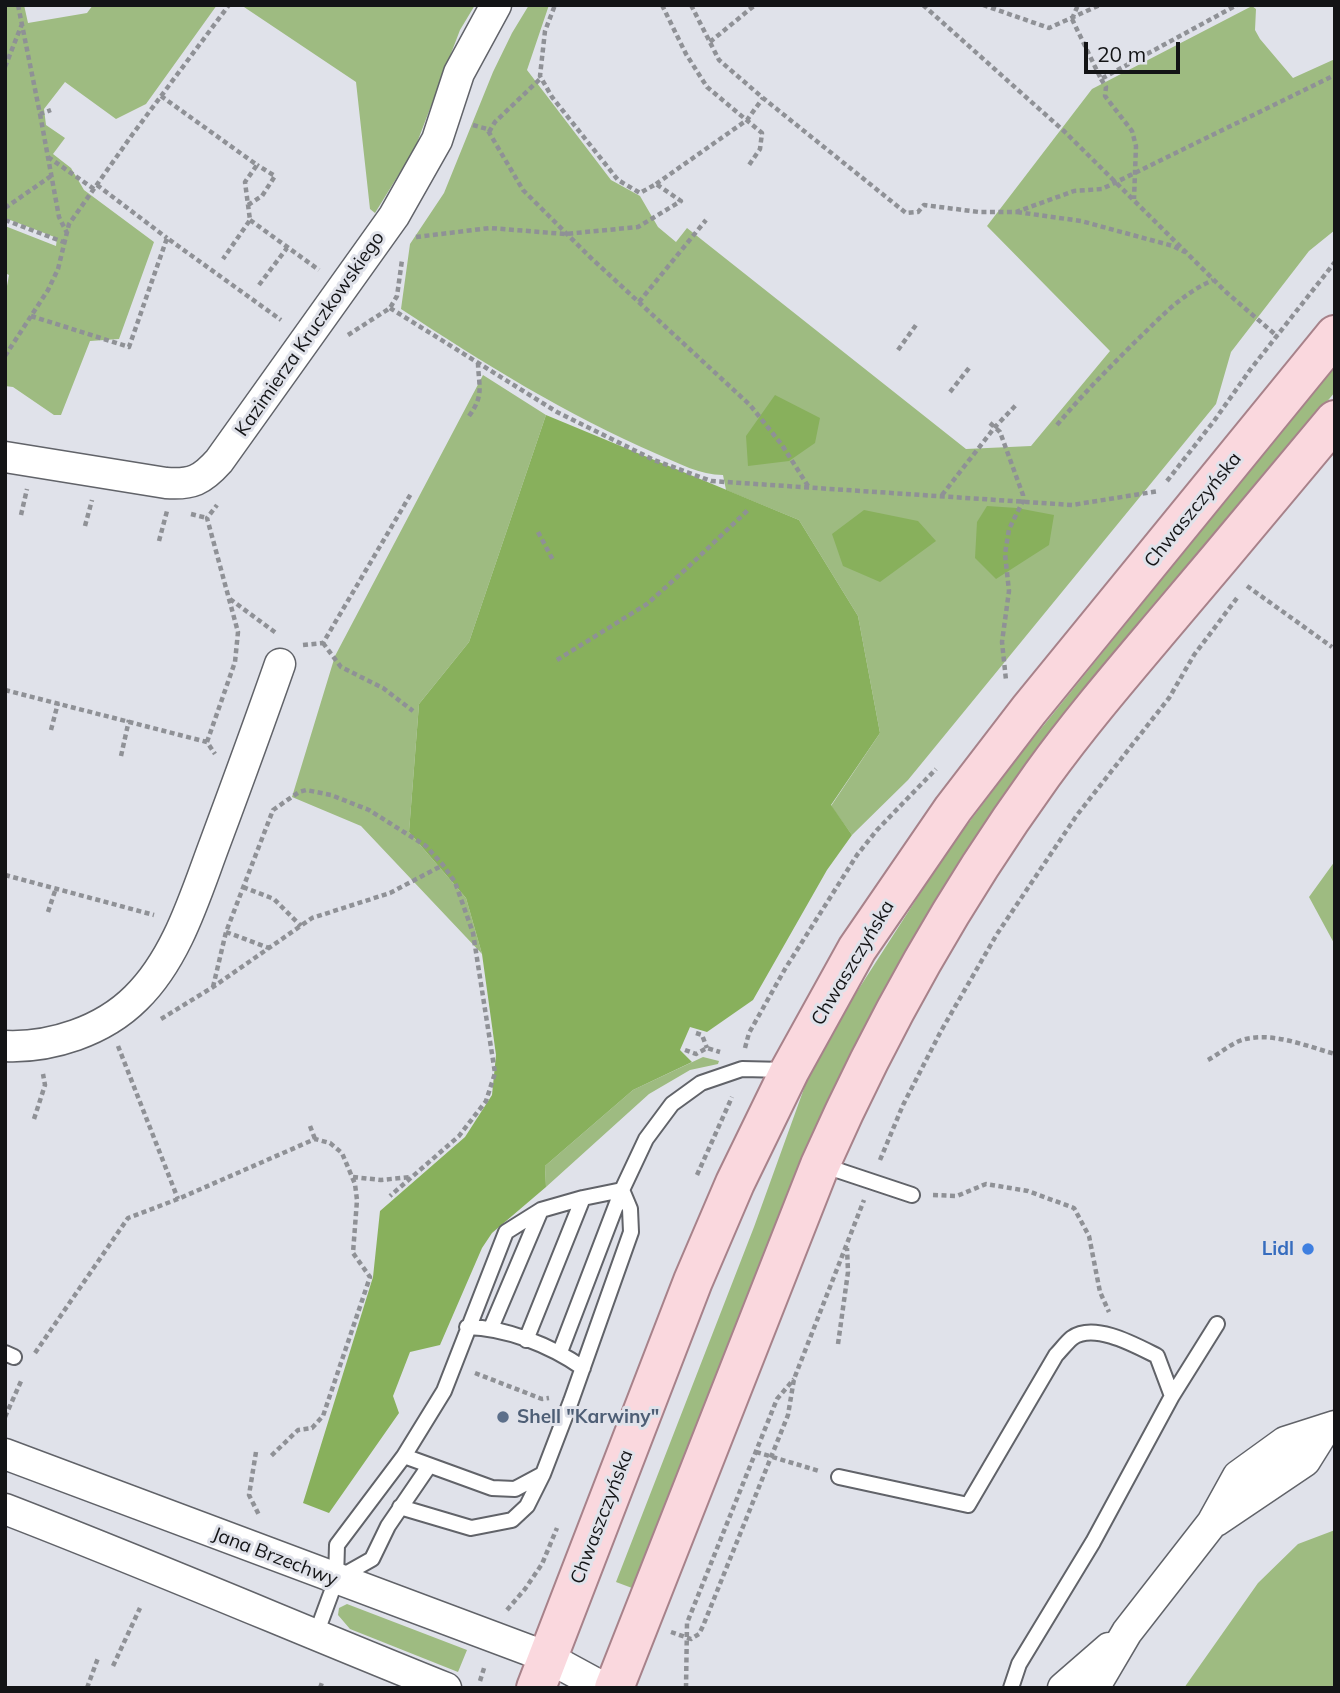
<!DOCTYPE html>
<html>
<head>
<meta charset="utf-8">
<style>
	body { margin:0 }
	#map { position:relative; width:1340px; height:1693px; overflow:hidden; background:#e0e2ea; font-family:Mulish,sans-serif }
	canvas { display:block }
	.frame { position:absolute; inset:0; border:7px solid #131416; pointer-events:none }
	.scale { position:absolute; left:1084px; top:42px; width:96px; height:32px; box-sizing:border-box; border:4px solid #131416; border-top:0; padding-left:9px; font-size:21px; line-height:24px; white-space:nowrap; color:#131416; -webkit-text-stroke:5px #e0e2ea; paint-order:stroke }
</style>
</head>
<body>
<div id="map">
<canvas width="1340" height="1693"></canvas>
<div class="frame"></div>
<div class="scale">20 m</div>
</div>
<script>
const ctx = document.querySelector('canvas').getContext('2d');
ctx.lineJoin = 'round';
function paint(path, color) { ctx.fillStyle = color; ctx.fill(path, 'evenodd'); }
function stroke(path, color, width, dash) { ctx.strokeStyle = color; ctx.lineWidth = width; ctx.lineCap = dash ? 'butt' : 'round'; ctx.setLineDash(dash || []); ctx.stroke(path); }
function drawText(font, color, halo, rows, align = 'center') {
  ctx.font = font + ' Mulish,sans-serif'; ctx.lineWidth = 6; ctx.setLineDash([]); ctx.textBaseline = 'middle'; ctx.strokeStyle = halo; ctx.fillStyle = color; for (const [text, x, y, turn = 0] of rows) {
    ctx.save(); ctx.translate(x, y); ctx.rotate((+turn || 0) * Math.PI / 180); ctx.textAlign = isNaN(turn) ? turn : align; if (halo) ctx.strokeText(text, 0, 0); ctx.fillText(text, 0, 0); ctx.restore();
  }
}
paint(new Path2D(`
	M 5,5 L 24,5 L 28,23 L 87,13 L 93,5 L 217,5 L 146,104 L 116,119 L 65,82 L 44,109 L 46,125 L 65,138 L 53,154 L 71,168 L 84,190 L 154,242 L 119,339 L 90,341 L 61,415 L 54,415 L 13,387 L 5,386 L 5,297 L 9,275 L 5,273 L 5,226 L 56,246 L 57,238 L 5,218 Z
	M 241,5 L 475,5 L 460,30 L 415,148 L 375,213 L 370,209 L 356,82 Z
	M 529,5 L 549,5 L 527,70 L 611,180 L 640,196 L 658,227 L 676,242 L 687,228 L 966,449 L 1031,446 L 1110,351 L 987,226 L 1092,89 L 1252,6 L 1256,9 L 1255,30 L 1260,39 L 1293,78 L 1335,59 L 1335,230 L 1309,251 L 1231,352 L 1216,404 L 908,780 L 852,835 L 831,806 L 880,733 L 858,616 L 799,520 L 726,490 L 723,475 C 700,475 678,463 657,454 C 567,415 483,363 401,309 L 410,244 L 444,193 L 493,72 L 512,33 Z
	M 1335,365 L 1335,392 L 1112,659 L 816,1131 L 772,1233 L 632,1588 L 616,1582 L 754,1227 L 806,1083 L 840,1018 L 946,853 L 1019,756 Z
	M 483,375 L 546,415 L 469,642 L 419,704 L 409,832 L 466,898 L 482,954 L 361,826 L 292,797 L 335,656 Z
	M 1335,861 L 1335,945 L 1309,897 Z
	M 703,1057 L 719,1061 L 718,1064 L 690,1070 L 649,1094 L 546,1187 L 545,1166 L 633,1090 Z
	M 1335,1530 L 1335,1688 L 1184,1688 L 1258,1583 L 1298,1544 Z
	M 347,1604 L 467,1650 L 458,1672 L 350,1629 L 338,1615 L 339,1608 Z`), '#9ebb81');
paint(new Path2D(`
	M 775,395 L 820,418 L 815,443 L 789,461 L 748,466 L 746,436 Z
	M 546,415 L 799,520 L 858,616 L 880,733 L 831,805 L 852,835 L 827,870 L 753,1000 L 707,1032 L 690,1027 L 680,1050 L 692,1062 L 633,1090 L 545,1166 L 546,1187 L 492,1233 L 482,1248 L 440,1345 L 410,1352 L 393,1396 L 399,1413 L 329,1513 L 303,1503 L 373,1277 L 380,1211 L 465,1137 L 492,1095 L 496,1055 L 482,954 L 466,898 L 409,832 L 419,704 L 469,642 Z
	M 987,506 L 1017,508 L 1054,515 L 1049,545 L 996,579 L 975,558 L 977,522 Z
	M 864,510 L 918,521 L 936,541 L 880,582 L 843,566 L 832,534 Z`), '#88b05c');
const service = new Path2D(`
	M 822,1165 L 912,1195
	M 467,1327 C 507,1328 550,1345 583,1368
	M 491,1328 L 541,1210
	M 526,1340 L 583,1198
	M 560,1352 L 622,1190 L 646,1139 L 672,1104 L 701,1083 L 742,1069 L 786,1070
	M 5,1353 L 14,1357
	M 404,1456 L 492,1488 L 515,1489 L 543,1474
	M 839,1477 L 968,1505 L 1056,1355 C 1061,1350 1066,1343 1072,1338 C 1094,1322 1135,1345 1157,1356 L 1172,1396
	M 340,1577 L 372,1559 L 388,1526 L 429,1466
	M 315,1637 L 336,1580 L 337,1545 L 404,1456 L 444,1391 L 506,1232 L 541,1210 L 583,1198 L 622,1190 L 630,1209 L 631,1232 L 571,1401 L 543,1474 L 527,1506 L 512,1520 L 471,1528 L 400,1507
	M 1011,1688 L 1019,1664 L 1093,1542 L 1172,1396 L 1217,1324`);
const minor = new Path2D(`
	M 5,457 L 166,483 C 192,485 202,480 219,461 L 394,216 L 437,140 L 459,73 L 496,5
	M 5,1046 C 51,1048 103,1031 136,998 C 177,958 195,896 215,843 C 237,784 259,724 280,664
	M 5,1454 L 547,1657 L 604,1688
	M 5,1509 C 153,1566 299,1629 446,1688
	M 1216,1521 L 1305,1461 L 1325,1429
	M 1063,1688 L 1109,1648
	M 1094,1688 L 1127,1632 L 1212,1523 L 1238,1476 L 1285,1442 L 1335,1426`);
const primary = new Path2D(`
	M 536,1688 L 693,1281 L 735,1183 L 790,1070 L 857,949 L 953,809 L 1029,710 L 1335,335
	M 614,1688 L 820,1165 C 881,1027 954,897 1042,775 C 1081,721 1125,670 1168,619 C 1224,553 1279,487 1335,420`);
stroke(service, '#616369', 18);
stroke(minor, '#616369', 33);
stroke(primary, '#a7828a', 42);
stroke(new Path2D(`
	M 18,5 L 40,114 L 51,110
	M 662,5 L 686,54 L 707,87 L 762,133 L 760,149 L 749,165
	M 691,5 L 719,60 L 763,98 L 906,213 L 918,212 L 924,205 L 979,212 L 1016,212 L 1074,191 L 1102,189 L 1335,75
	M 923,5 L 1065,132 L 1226,292 L 1277,336
	M 983,5 L 1049,28 L 1100,5
	M 1072,19 L 1101,79 L 1237,5
	M 1072,19 L 1078,5
	M 710,42 L 755,5
	M 5,67 L 22,24
	M 1101,79 L 1106,87 L 1105,96 L 1132,131 L 1136,146 L 1134,199
	M 161,96 L 257,165 L 245,182 L 250,220 L 223,259
	M 40,114 L 59,217 L 67,233
	M 473,125 L 487,129 L 523,190 L 590,257 L 750,405 L 782,445 L 808,486
	M 489,132 L 495,122 L 541,78
	M 48,157 L 94,189
	M 656,184 L 747,120 L 763,98
	M 97,185 L 167,238
	M 248,205 L 262,196 L 275,176 L 257,165
	M 5,208 L 51,176
	M 1017,212 L 1081,221 L 1173,246 L 1185,252
	M 5,220 L 66,243
	M 250,220 L 319,270
	M 416,237 L 490,228 L 565,234 L 638,227 L 681,201 L 656,184 L 640,193 L 618,180 L 552,97 L 540,76 L 545,31 L 555,5
	M 259,285 L 287,248
	M 639,302 L 706,220
	M 390,308 L 557,412 L 654,460 L 711,481 L 1072,505 L 1159,491
	M 31,316 L 129,347 L 167,238 L 281,320
	M 348,335 L 390,308 L 397,296 L 402,260
	M 898,350 L 916,325
	M 5,356 L 48,290 L 58,269 L 69,224 L 132,135 L 229,5
	M 950,392 L 969,368
	M 469,416 C 484,395 479,388 478,364
	M 990,423 L 1000,432 L 1023,495 L 1023,501 L 1009,529 L 1005,554 L 1009,591 L 1002,642 L 1006,680
	M 1057,425 C 1081,396 1107,370 1134,343 C 1159,319 1181,294 1213,280
	M 1167,481 L 1214,421 L 1250,370 L 1335,262
	M 942,495 L 995,427 L 1016,405
	M 191,514 L 207,518
	M 21,515 L 27,489
	M 85,526 L 92,500
	M 538,532 L 554,562
	M 159,541 L 167,511
	M 1247,586 L 1332,647
	M 230,599 L 276,633
	M 323,643 L 341,667 L 383,688 L 413,711
	M 303,645 L 323,643 L 412,492
	M 557,660 L 647,604 L 686,569 L 749,509
	M 5,690 L 207,742 L 215,754
	M 51,730 L 58,703
	M 207,742 L 235,662 L 238,632 L 207,518 L 217,505
	M 121,756 L 129,720
	M 5,875 L 154,915
	M 243,887 L 274,899 L 301,926
	M 48,912 L 56,888
	M 226,932 L 269,948
	M 213,987 L 226,932 L 273,810 L 299,792 L 306,790 L 331,795 L 369,810 L 426,846 L 443,865 L 455,882 L 473,933 L 495,1073 L 486,1101 L 459,1136 L 390,1196
	M 161,1019 L 213,987 L 312,918 L 390,893 L 443,865
	M 696,1033 L 702,1035 L 707,1048
	M 118,1046 L 178,1199
	M 745,1048 L 749,1033 L 785,969 L 857,855 L 877,830 L 936,769
	M 685,1050 L 696,1054 L 707,1048 L 720,1052
	M 1208,1060 C 1219,1054 1230,1044 1242,1040 C 1271,1031 1306,1046 1335,1054
	M 34,1119 L 45,1085 L 43,1074
	M 310,1126 L 315,1139
	M 880,1160 L 903,1105 L 941,1031 L 997,934 L 1077,815 L 1169,698 L 1194,655 L 1237,598
	M 697,1175 L 732,1097
	M 353,1177 L 381,1180 L 410,1177
	M 933,1195 L 957,1196 L 986,1184 L 1028,1191 L 1074,1208 L 1089,1236 L 1100,1292 L 1109,1312
	M 838,1344 L 848,1272 L 847,1248
	M 35,1353 L 128,1218 L 178,1199 L 315,1139 L 330,1143 L 342,1153 L 355,1184 L 357,1200 L 353,1253 L 370,1277 L 323,1416 L 312,1428 L 298,1430 L 270,1457
	M 475,1373 L 542,1399 L 549,1398
	M 5,1417 L 22,1379
	M 256,1452 L 249,1495 L 259,1515
	M 756,1452 L 819,1471
	M 507,1610 L 525,1589 L 542,1564 L 557,1528
	M 671,1632 L 691,1639 L 699,1634 L 703,1626 L 788,1415 L 794,1379 L 864,1200
	M 113,1666 L 140,1608
	M 480,1681 L 485,1665
	M 87,1688 L 98,1658
	M 320,1688 L 323,1680
	M 686,1688 L 687,1623 L 777,1399 L 794,1379`), '#8f9196', 4.5, [5, 3.5]);
stroke(service, '#fff', 14);
stroke(minor, '#fff', 30);
stroke(primary, '#fad8de', 38);
for (const [x, y, r, color] of [
	[1308,1249,7,"#3f7fe0"],
	[503,1417,7,"#5c6f8a"]
]) { const dot = new Path2D(); dot.arc(x, y, r, 0, 2 * Math.PI); ctx.fillStyle = color; ctx.fill(dot); stroke(dot, '#e0e2ea', 2.5); }
drawText('19px', '#131416', '#e0e2ea', [
	["Kazimierza Kruczkowskiego",310,334,-55],
	["Chwaszczyńska",1193,510,-51],
	["Chwaszczyńska",853,963,-59],
	["Chwaszczyńska",602,1517,-69],
	["Jana Brzechwy",275,1557,21]
]);
drawText('bold 19px', '#366cbe', '#e0e2ea', [
	["Lidl",1294,1249]
], 'right');
drawText('bold 19px', '#4e5e75', '#e0e2ea', [
	["Shell \"Karwiny\"",517,1417]
], 'left');
</script>
</body>
</html>
